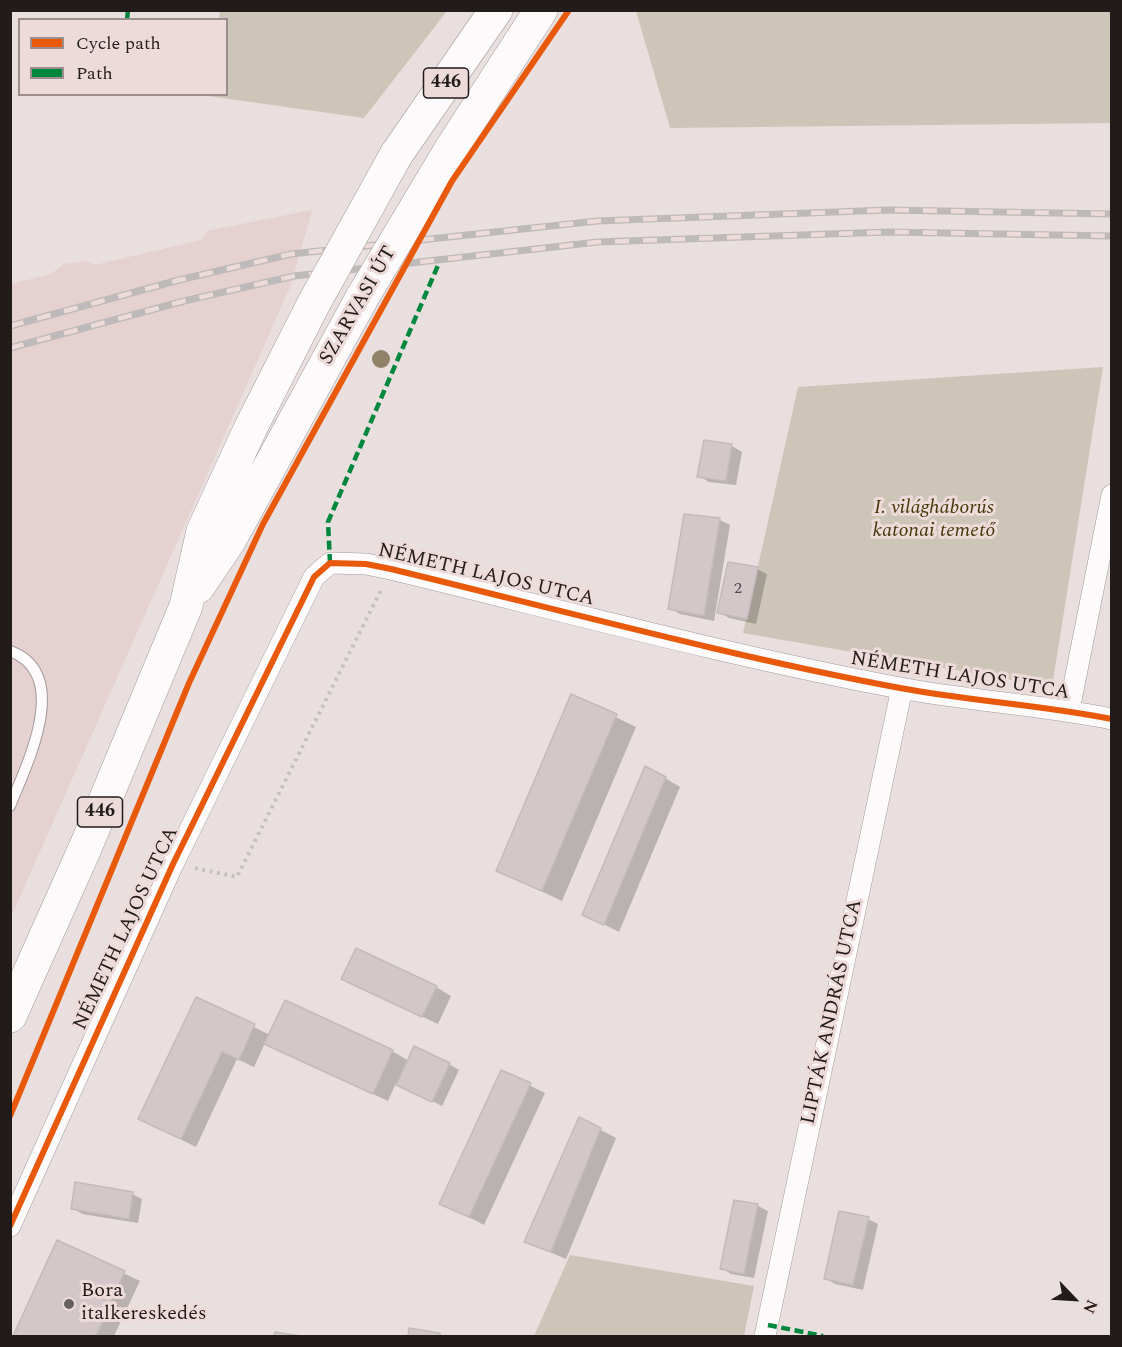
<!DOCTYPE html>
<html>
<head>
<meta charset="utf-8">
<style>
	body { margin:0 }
	#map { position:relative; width:1122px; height:1347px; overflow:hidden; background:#e9dfde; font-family:Spectral,serif }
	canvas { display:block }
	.frame { position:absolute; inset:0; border:12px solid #211b1a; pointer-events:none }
	.legend { position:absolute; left:18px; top:18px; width:210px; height:78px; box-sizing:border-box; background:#eddbda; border:2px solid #9b8e8d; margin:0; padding:8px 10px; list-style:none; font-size:18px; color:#211b1a }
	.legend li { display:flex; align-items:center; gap:12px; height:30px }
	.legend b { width:30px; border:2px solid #9b8e8d }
	.north { position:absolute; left:1044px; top:1269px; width:60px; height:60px; -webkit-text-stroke:4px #eddbda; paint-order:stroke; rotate:115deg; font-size:16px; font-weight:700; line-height:24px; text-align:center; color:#211b1a }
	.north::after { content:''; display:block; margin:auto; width:21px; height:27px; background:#211b1a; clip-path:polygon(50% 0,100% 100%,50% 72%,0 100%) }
</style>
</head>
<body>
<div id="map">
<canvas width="1122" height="1347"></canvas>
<div class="frame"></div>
<ul class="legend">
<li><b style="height:8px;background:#e8590c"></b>Cycle path</li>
<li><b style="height:8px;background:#00873e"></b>Path</li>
</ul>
<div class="north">N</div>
</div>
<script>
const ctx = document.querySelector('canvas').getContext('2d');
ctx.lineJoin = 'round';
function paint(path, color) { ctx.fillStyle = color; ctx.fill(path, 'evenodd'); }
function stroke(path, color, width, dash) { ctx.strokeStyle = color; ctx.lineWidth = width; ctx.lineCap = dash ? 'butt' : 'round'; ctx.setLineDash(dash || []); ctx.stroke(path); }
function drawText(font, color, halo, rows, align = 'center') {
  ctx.font = font + ' Spectral,serif'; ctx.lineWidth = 6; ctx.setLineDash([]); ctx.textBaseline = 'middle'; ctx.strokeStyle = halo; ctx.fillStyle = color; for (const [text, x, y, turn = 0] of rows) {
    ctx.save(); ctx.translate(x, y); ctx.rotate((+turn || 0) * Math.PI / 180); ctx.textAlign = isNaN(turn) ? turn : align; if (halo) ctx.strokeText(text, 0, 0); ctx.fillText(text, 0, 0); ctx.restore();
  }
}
paint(new Path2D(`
	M 312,210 L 291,285 L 11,917 L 11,284 L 51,274 L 64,264 L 85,261 L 95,265 L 201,240 L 207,231 Z`), '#e4d1d0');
paint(new Path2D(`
	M 220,11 L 220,10 L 447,11 L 364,118 L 208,96 L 226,94 L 226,20 L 219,19 Z
	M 636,11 L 1111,11 L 1111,123 L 670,128 Z
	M 1103,367 L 1052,687 L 743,633 L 798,387 Z
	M 570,1255 L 754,1286 L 744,1336 L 534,1336 Z`), '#cec5b9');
paint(new Path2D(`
	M 705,442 L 732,446 L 742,452 L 736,485 L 709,482 L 699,476 Z
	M 685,516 L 720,520 L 730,525 L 714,621 L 680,614 L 670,608 Z
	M 757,569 L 767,574 L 756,624 L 729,618 L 719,612 Z
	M 572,696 L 636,727 L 562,901 L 498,871 Z
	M 665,778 L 680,787 L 619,932 L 584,914 Z
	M 343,979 L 436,987 L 451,996 L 438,1024 Z
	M 197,999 L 270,1035 L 392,1051 L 409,1061 L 449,1064 L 459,1070 L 442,1106 L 396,1083 L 388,1101 L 265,1043 L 254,1067 L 237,1059 L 196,1147 L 140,1119 Z
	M 502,1072 L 545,1093 L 484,1225 L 441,1203 Z
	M 580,1119 L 616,1138 L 566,1259 L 526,1242 Z
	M 132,1194 L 142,1199 L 138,1223 L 82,1214 L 73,1208 Z
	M 735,1201 L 758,1206 L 768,1211 L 754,1278 L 731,1274 L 722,1268 Z
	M 868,1219 L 878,1224 L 863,1290 L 835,1284 L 825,1278 Z
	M 58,1242 L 140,1281 L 114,1336 L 15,1336 Z
	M 411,1330 L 440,1334 L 443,1336 L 410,1336 Z`), '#0003');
const building = new Path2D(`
	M 704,440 L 732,444 L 726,481 L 697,477 Z
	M 684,514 L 720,518 L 704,616 L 668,609 Z
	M 728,562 L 758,567 L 747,619 L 717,613 Z
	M 571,694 L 617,714 L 542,891 L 496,871 Z
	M 645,766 L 666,777 L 604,925 L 582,915 Z
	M 356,948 L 437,986 L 422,1017 L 341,979 Z
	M 196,997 L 255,1024 L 239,1060 L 222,1052 L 181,1139 L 138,1119 Z
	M 285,1000 L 393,1050 L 373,1094 L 264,1044 Z
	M 414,1046 L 450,1063 L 432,1102 L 396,1085 Z
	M 501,1070 L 531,1083 L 469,1217 L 439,1204 Z
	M 579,1117 L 601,1128 L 551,1252 L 524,1242 Z
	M 75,1182 L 133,1192 L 129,1219 L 71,1209 Z
	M 734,1200 L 758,1204 L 744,1274 L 720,1269 Z
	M 839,1211 L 869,1217 L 853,1285 L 824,1279 Z
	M 57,1240 L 125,1271 L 96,1336 L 13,1336 Z
	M 409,1328 L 440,1333 L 439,1336 L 408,1336 Z
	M 275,1332 L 301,1336 L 274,1336 Z`);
paint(building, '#d3c7ca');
stroke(building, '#c2bbbc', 1.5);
const lane = new Path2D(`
	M 10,651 C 73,674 26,766 10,806`);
const street = new Path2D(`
	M 1069,710 L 1112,495
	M 10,1226 L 173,864 L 314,577 L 330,563 L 366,564 L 391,569 C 560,610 729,656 900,688 C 970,701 1042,705 1112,719
	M 765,1336 L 902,688`);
const primary = new Path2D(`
	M 451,149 L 541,10
	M 396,155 L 496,10
	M 198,587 L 229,541 L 363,296
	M 10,1016 L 86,846 L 186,606 L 203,531 L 251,427 L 314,303`);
stroke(lane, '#a29a9a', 12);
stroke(street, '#a29a9a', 22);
stroke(primary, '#a29a9a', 34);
stroke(new Path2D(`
	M 195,868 L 237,877 L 381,590`), '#c4c1c1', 4, [3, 4.5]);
stroke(lane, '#fcfafa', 10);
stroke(street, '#fcfafa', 21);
stroke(primary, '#fcfafa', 33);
const rail = new Path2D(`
	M 10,326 L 179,280 L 291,254 L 597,221 L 888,210 L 1112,214
	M 10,348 L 184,301 L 294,276 L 598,242 L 888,232 L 1112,236`);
stroke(rail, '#bdbab9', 7);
stroke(rail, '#eddbda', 4.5, [14]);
const primaryBridge = new Path2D(`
	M 363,296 L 451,149
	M 314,303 L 396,155`);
stroke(primaryBridge, '#a29a9a', 34, []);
stroke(primaryBridge, '#fcfafa', 33);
stroke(new Path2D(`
	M 127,20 L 128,10
	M 330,563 L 328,522 L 439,263
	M 768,1325 L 823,1336`), '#00873e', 4.5, [9, 4.5]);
stroke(new Path2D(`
	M 10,1116 L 189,683 L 263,524 L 452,181 L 569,10
	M 10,1226 L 173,864 L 314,577 L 330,563 L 366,564 L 391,569 C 560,610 729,656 900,688 C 970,701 1042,705 1112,719`), '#e8590c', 6);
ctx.fillStyle = '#8f8268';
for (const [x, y] of [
	[381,359]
]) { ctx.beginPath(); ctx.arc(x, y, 9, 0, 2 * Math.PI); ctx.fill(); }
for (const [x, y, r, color] of [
	[69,1304,6,"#67605f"]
]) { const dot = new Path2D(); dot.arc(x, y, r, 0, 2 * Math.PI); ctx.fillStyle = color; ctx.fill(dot); stroke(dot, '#eddbda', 2); }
drawText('16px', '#504949', null, [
	["2",738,590]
]);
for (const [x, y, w] of [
	[446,83,45],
	[100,812,45]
]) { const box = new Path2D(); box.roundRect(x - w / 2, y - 15, w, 30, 4.5); ctx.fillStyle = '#eddbda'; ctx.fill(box); stroke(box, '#211b1a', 1.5); }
drawText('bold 18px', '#211b1a', null, [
	["446",446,83],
	["446",100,812]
]);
drawText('20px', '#211b1a', '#eddbda', [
	["SZARVASI ÚT",359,306,-60],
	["NÉMETH LAJOS UTCA",486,576,13],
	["NÉMETH LAJOS UTCA",960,677,9],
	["NÉMETH LAJOS UTCA",127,929,-65],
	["LIPTÁK ANDRÁS UTCA",833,1012,-78]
]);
drawText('italic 20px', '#453607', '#eddbda', [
	["I. világháborús",934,509],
	["katonai temető",934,532]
]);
drawText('20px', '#211b1a', '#eddbda', [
	["Bora",81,1292],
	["italkereskedés",81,1315]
], 'left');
</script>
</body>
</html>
